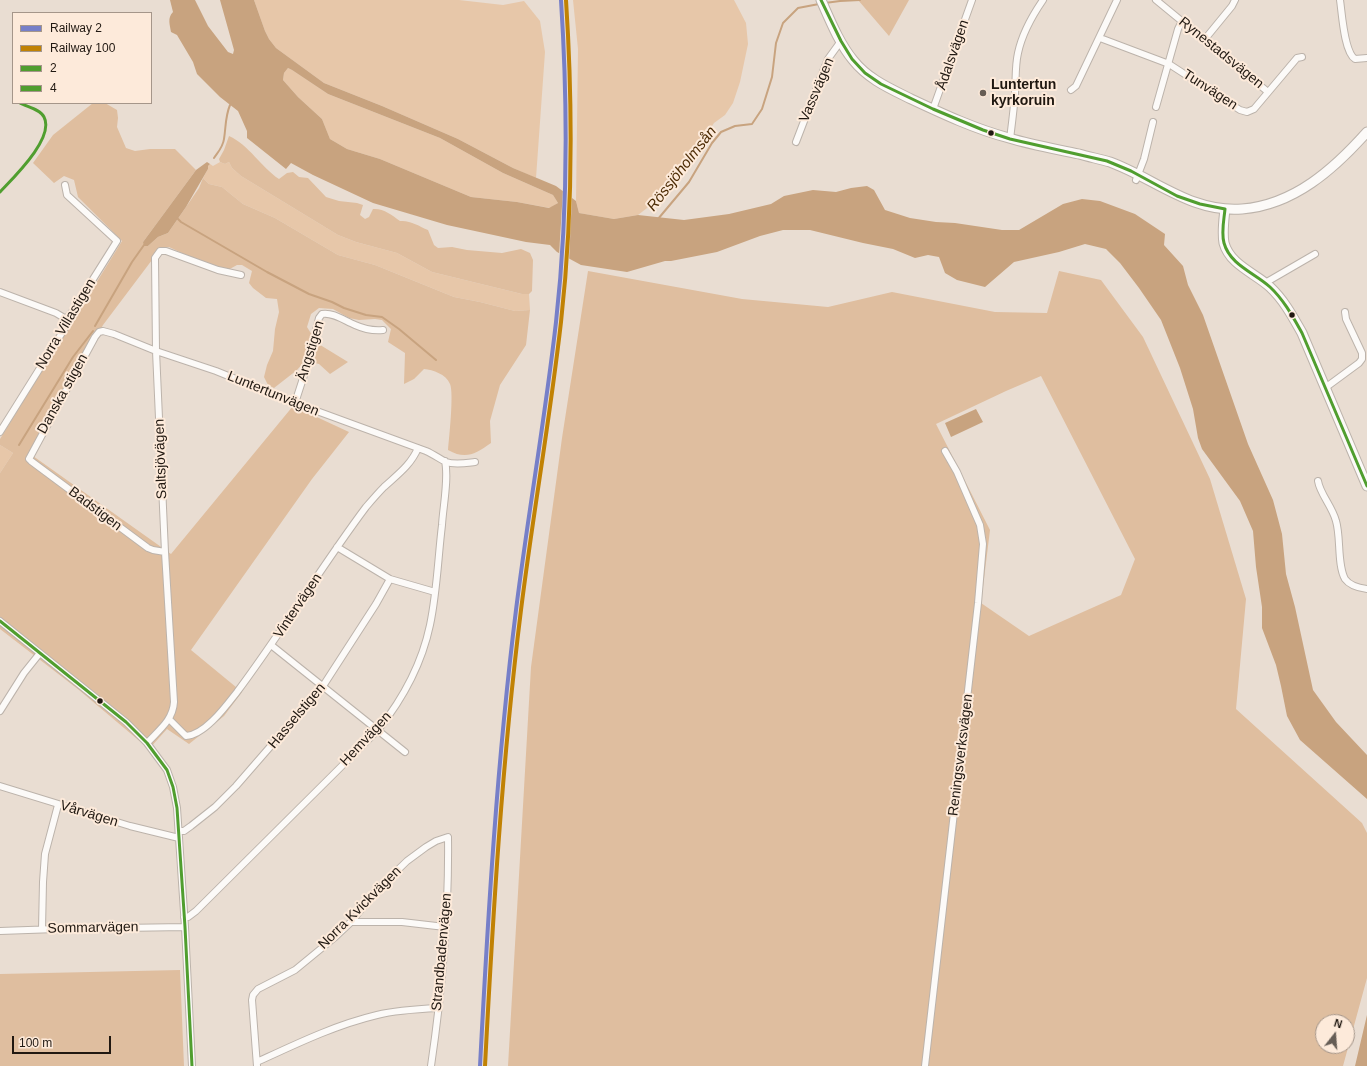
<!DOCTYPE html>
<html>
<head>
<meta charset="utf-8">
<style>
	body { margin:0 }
	#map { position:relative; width:1367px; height:1066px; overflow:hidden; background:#e9ddd2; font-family:Arial,sans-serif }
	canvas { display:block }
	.legend { position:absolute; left:12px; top:12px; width:140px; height:92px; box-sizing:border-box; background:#fdeada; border:1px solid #a5968a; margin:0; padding:5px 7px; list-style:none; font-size:12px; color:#201811 }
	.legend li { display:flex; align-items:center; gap:8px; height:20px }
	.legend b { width:20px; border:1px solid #a5968a }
	.north { position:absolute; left:1315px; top:1014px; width:40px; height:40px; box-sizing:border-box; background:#fdeada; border:1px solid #a5968a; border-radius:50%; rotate:17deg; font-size:11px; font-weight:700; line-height:16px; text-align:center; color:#201811 }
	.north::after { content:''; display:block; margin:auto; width:14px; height:18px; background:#665d55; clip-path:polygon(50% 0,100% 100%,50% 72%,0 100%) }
	.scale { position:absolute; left:12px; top:1036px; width:99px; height:18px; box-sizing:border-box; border:2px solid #201811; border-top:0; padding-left:5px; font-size:12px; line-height:14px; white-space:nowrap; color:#201811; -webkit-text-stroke:3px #fdeada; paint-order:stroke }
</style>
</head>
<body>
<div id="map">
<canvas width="1367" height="1066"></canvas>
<ul class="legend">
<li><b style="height:5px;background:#767fc8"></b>Railway 2</li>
<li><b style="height:5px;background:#c18204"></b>Railway 100</li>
<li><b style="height:5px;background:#509e2f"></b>2</li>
<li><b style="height:5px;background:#509e2f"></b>4</li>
</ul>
<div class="north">N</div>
<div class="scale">100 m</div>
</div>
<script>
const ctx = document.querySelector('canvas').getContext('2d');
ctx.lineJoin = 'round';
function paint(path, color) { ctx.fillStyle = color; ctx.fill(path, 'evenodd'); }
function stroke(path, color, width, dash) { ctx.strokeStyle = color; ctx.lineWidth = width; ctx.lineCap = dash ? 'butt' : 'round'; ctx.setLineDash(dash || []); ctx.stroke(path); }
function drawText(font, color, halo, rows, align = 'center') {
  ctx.font = font + ' Arial,sans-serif'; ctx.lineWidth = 4; ctx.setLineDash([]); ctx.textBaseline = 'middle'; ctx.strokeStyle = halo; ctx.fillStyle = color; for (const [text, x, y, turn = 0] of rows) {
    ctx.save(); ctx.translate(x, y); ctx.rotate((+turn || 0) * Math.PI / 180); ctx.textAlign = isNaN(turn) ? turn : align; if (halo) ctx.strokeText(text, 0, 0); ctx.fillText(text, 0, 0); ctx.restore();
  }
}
paint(new Path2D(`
	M 254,0 L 459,0 L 503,5 L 524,1 L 540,21 L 545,52 L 536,178 L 513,168 L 458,139 L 382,106 L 324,83 L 276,48 L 269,39 L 265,31 Z
	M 573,0 L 734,0 L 746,23 L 748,44 L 740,82 L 733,103 L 725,115 L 714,123 L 678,178 L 660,198 L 638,215 L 614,219 L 579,213 L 576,201 L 578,49 Z
	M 288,68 L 292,70 L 328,94 L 440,138 L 503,173 L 553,195 L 558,203 L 550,208 L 517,202 L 471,197 L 380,159 L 347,149 L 330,139 L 322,119 L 298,97 L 283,80 L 284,73 Z
	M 220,162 L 225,164 L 229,162 L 232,168 L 241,176 L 338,235 L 356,242 L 397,253 L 432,272 L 522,294 L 529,294 L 530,310 L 515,311 L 480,302 L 454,297 L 375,265 L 338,255 L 275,218 L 243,204 L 222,187 L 209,184 L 203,178 L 208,169 L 208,166 L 210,164 L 213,166 Z
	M 0,445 L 13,453 L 0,473 Z`), '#e7c7a9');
paint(new Path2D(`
	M 858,0 L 909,0 L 889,36 Z
	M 93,103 L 105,103 L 117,110 L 118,118 L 117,127 L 126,148 L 135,151 L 150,149 L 175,149 L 196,170 L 143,242 L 148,246 L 158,237 L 168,233 L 186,207 L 199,188 L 203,178 L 209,184 L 222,187 L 243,204 L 275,218 L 338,255 L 375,265 L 454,297 L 480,302 L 515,311 L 530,310 L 526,345 L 500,385 L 490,421 L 491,443 C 475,454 466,460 448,450 C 449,438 454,393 450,384 C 446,374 433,370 424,369 L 414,379 L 404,384 L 405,353 L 388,342 L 391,329 L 382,320 L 375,319 L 359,320 L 349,318 L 333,309 L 319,308 L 311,314 L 307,327 L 317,343 L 348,362 L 330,374 L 319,364 L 305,361 L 297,370 L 274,388 L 268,385 L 264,377 L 267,365 L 273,351 L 275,329 L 279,312 L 277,299 L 266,298 L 253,288 L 249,283 L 252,271 L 242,265 L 237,265 L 228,270 L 201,262 L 169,247 L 161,248 L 103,325 L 33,456 L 171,554 L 293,406 L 349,432 L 312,479 L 191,650 L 242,692 L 224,716 L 189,744 L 167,729 L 149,749 L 79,690 L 0,629 L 0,473 L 13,453 L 0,445 L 0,439 L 122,241 L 78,197 L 74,180 L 64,176 L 54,183 L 33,163 L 53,135 Z
	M 229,136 C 249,145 261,167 279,179 L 287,173 L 293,172 L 299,177 L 308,178 L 326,197 L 339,201 L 357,203 L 363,205 L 360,215 L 365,219 L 369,217 L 373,209 C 383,208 392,215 400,221 C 410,220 419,226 428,230 L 434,245 L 438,248 L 452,247 L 467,250 L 502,253 L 521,249 L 530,253 L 533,260 L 532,291 L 529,294 L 522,294 L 432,272 L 397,253 L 356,242 L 338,235 L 241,176 L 232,168 L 229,162 L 225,164 L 220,162 L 219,159 L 224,150 Z
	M 588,271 L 742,299 L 828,307 L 892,292 L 995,312 L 1047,313 L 1059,271 L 1101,280 L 1143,337 L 1210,479 L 1246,599 L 1236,709 L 1362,823 L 1367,833 L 1367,978 L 1343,1066 L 508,1066 L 531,667 L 562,438 ZM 1041,376 L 1135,559 L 1121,595 L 1029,636 L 981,603 L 990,530 L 936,424 L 1006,391 ZM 1323,1022 L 1347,1022 L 1347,1046 L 1323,1046 Z
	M 180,970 L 184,1066 L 0,1066 L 0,974 Z`), '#dfbe9f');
paint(new Path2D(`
	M 170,0 L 195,0 L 208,26 L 228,52 L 233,54 L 234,50 L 220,0 L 254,0 L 265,31 L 269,39 L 276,48 L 324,83 L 382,106 L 458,139 L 513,168 L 556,186 L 576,201 L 579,213 L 614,219 L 638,215 L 684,220 L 729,214 L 771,204 L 784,196 L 813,190 L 836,192 L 851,188 L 867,186 L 874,190 L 885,210 L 910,218 L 936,222 L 955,223 L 1002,230 L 1019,230 L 1063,204 L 1082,199 L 1100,201 L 1135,214 L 1165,234 L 1164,245 L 1183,266 L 1188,285 L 1203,315 L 1248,444 L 1273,500 L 1282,534 L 1286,574 L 1295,607 L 1313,690 L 1336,722 L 1367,755 L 1367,799 L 1300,740 L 1287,716 L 1281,686 L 1276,665 L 1262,628 L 1262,607 L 1256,567 L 1253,531 L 1240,501 L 1202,449 L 1198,438 L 1193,409 L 1180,368 L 1161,320 L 1139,288 L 1120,263 L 1106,249 L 1085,244 L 1059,252 L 1014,262 L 985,287 L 957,280 L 945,273 L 939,257 L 928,255 L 915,258 L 893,249 L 863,243 L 810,230 L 783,230 L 760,236 L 717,252 L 671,261 L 665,261 L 627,272 L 581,265 L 557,252 L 550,245 L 526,242 L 447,225 L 373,203 L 313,175 L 291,163 L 286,169 L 247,138 L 247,131 L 238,111 L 220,97 L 197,74 L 193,62 L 177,35 L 171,32 C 170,25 167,18 173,12 ZM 288,68 L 292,70 L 328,94 L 440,138 L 503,173 L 553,195 L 558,203 L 549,208 L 517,202 L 471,197 L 380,159 L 347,149 L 330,139 L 322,119 L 298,97 L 283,80 L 284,73 Z
	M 207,162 L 210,164 L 208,166 L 208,169 L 186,207 L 168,233 L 158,237 L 148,246 L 144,246 L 143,242 L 196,170 Z
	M 976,409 L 983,422 L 951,437 L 945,423 Z
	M 1367,1015 L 1367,1066 L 1355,1066 Z`), '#c8a37f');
paint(new Path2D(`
	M 563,189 L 572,196 L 569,262 L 559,256 Z`), '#e9ddd2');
stroke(new Path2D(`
	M 825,3 L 840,1 L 860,0
	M 214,158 C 218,152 223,147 224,139 C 226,127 225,117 230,105
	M 177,218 L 181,222 L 267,272 L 309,294 L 332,302 L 344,308 L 366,315 L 382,317 L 399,329 L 436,360
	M 658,219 L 689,182 L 712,143 L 721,132 L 735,126 L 752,124 L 762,109 L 772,77 L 776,43 L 783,23 L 798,8 L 819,4
	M 95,326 L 132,262 L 144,245
	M 19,445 L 73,357 L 93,331`), '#c8a37f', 2);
const street = new Path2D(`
	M 1156,0 L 1268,92
	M 1340,0 C 1342,13 1344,52 1355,59 L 1367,58
	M 1100,38 L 1169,64 L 1240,110 L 1247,112 L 1254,109 L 1297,58 L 1302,57
	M 1205,39 L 1232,6 L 1235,0
	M 1071,90 L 1076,86 L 1117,0
	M 1156,107 L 1178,29 L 1182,21
	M 933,109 L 972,0
	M 1010,139 C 1012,123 1014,108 1015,93 C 1016,79 1015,66 1018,53 C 1022,34 1032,16 1043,0
	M 796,142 L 824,69 L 828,59 L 841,41
	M 1136,180 L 1144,159 L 1153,122
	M 1265,283 L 1315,254
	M 0,292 L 56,313 L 66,319
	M 1325,388 L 1359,363 L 1362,359 L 1362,353 L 1346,319 L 1345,312
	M 295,403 L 307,366 L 319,318 L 322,314 C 333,312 345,321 355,325 C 364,329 373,331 383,330
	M 0,432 L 65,328 L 66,324 L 66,319 L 73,311 L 117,241 L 67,195 L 65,185
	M 1318,481 C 1320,494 1332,506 1336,521 C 1341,537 1337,565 1345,579 C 1350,586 1359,588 1367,589
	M 337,547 L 390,579 L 435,592
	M 165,552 L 153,550 L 148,548 L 31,461 L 29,459 L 95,337 L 99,332 L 103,331 L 114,334 L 156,351 L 216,371 L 295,403 L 426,451 C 433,454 440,459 446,462 C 455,465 466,463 475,462
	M 0,621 L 126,722 L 147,743 L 167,770 L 173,787 L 177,808 L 185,927 L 192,1066
	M 271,645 L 405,752
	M 0,711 L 24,673 L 40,653
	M 169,719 L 186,736 C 205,735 226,706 237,692 C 282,632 321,567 366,507 C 372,500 378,493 384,487 C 397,475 411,465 418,448
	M 147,743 C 159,730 173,720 174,702 L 165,552 L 156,351 L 155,258 L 160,251 L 166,251 L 218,270 L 241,275
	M 0,786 L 130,826 L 179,838
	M 179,831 L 184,831 L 191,826 L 215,807 L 236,786 L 323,686 L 376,604 L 390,579
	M 184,917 L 188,917 L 196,911 L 378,730 C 402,700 422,663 430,625 C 437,592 438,558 442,525 C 443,507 449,478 445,461
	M 351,922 L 402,922 L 445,927
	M 42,929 L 43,882 L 45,854 L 58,805
	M 0,931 L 56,929 L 185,927
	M 257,1062 C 296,1044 335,1025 377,1015 C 397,1010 417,1009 438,1008
	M 257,1066 L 252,1000 L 253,995 L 258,989 L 295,970 L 334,938 L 351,922 L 376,891 L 407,861 L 426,847 L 436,841 L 448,837 C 449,913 442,991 431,1066
	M 925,1066 L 978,603 L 983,544 L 980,525 L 957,472 L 945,451`);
const secondary = new Path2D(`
	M 821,0 C 830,20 839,43 853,60 C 868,79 889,88 911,99 C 943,114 975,129 1009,138 C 1032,145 1056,149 1079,154 C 1089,157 1100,159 1110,162 C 1154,178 1191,213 1242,209 C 1294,205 1334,169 1367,132
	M 1225,209 C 1224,219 1222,232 1224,243 C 1230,265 1255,273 1270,287 C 1284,300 1293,317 1302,333 L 1367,486`);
stroke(street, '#bcb3ab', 8);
stroke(secondary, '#bcb3ab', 11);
stroke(street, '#fcfaf8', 6);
stroke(secondary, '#fcfaf8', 9);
stroke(new Path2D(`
	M 821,0 L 841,41 L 852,59 L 865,73 L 881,84 L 933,109 L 983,130 L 1010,139 L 1107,161 L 1131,171 L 1177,196 L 1200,204 L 1225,209
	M 1225,209 C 1224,220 1221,232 1224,243 C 1230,265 1255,273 1270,287 C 1284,300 1293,317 1302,333 L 1367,486`), '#509e2f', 3);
stroke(new Path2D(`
	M 0,192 C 13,178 55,138 44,117 C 40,109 27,107 20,103
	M 0,621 L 126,722 L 147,743 L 167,770 L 173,787 L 177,808 L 185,927 L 192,1066`), '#509e2f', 3);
stroke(new Path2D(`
	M 480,1066 C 488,914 497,762 516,610 C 528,514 545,419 556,322 C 568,215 568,108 561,0`), '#767fc8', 4);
stroke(new Path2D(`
	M 485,1066 C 493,914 502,762 521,610 C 533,514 550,419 561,322 C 573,215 573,108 566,0`), '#c18204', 4);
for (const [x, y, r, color] of [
	[983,93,4,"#665d55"],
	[991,133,3.5,"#201811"],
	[1292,315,3.5,"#201811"],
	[100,701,3.5,"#201811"]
]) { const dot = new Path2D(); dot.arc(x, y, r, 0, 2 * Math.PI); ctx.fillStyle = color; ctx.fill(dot); stroke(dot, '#fdeada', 1.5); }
drawText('14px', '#201811', '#fdeada', [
	["Rynestadsvägen",1221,53,39],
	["Ådalsvägen",953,55,-71],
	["Vassvägen",817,90,-67],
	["Tunvägen",1210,90,33],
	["Norra Villastigen",66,324,-59],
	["Ängstigen",311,351,-73],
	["Danska stigen",63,394,-61],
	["Luntertunvägen",273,394,22],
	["Saltsjövägen",161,459,-92],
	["Badstigen",95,509,37],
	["Vintervägen",298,606,-56],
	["Hasselstigen",297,716,-50],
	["Hemvägen",366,739,-47],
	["Reningsverksvägen",961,755,-83],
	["Vårvägen",89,814,17],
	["Norra Kvickvägen",360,908,-45],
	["Sommarvägen",93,928,-1],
	["Strandbadenvägen",442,952,-85]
]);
drawText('bold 14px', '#201811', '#fdeada', [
	["Luntertun",991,85],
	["kyrkoruin",991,101]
], 'left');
drawText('italic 15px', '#4d2c05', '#fdeada', [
	["Rössjöholmsån",682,169,-52]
]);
</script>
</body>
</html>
